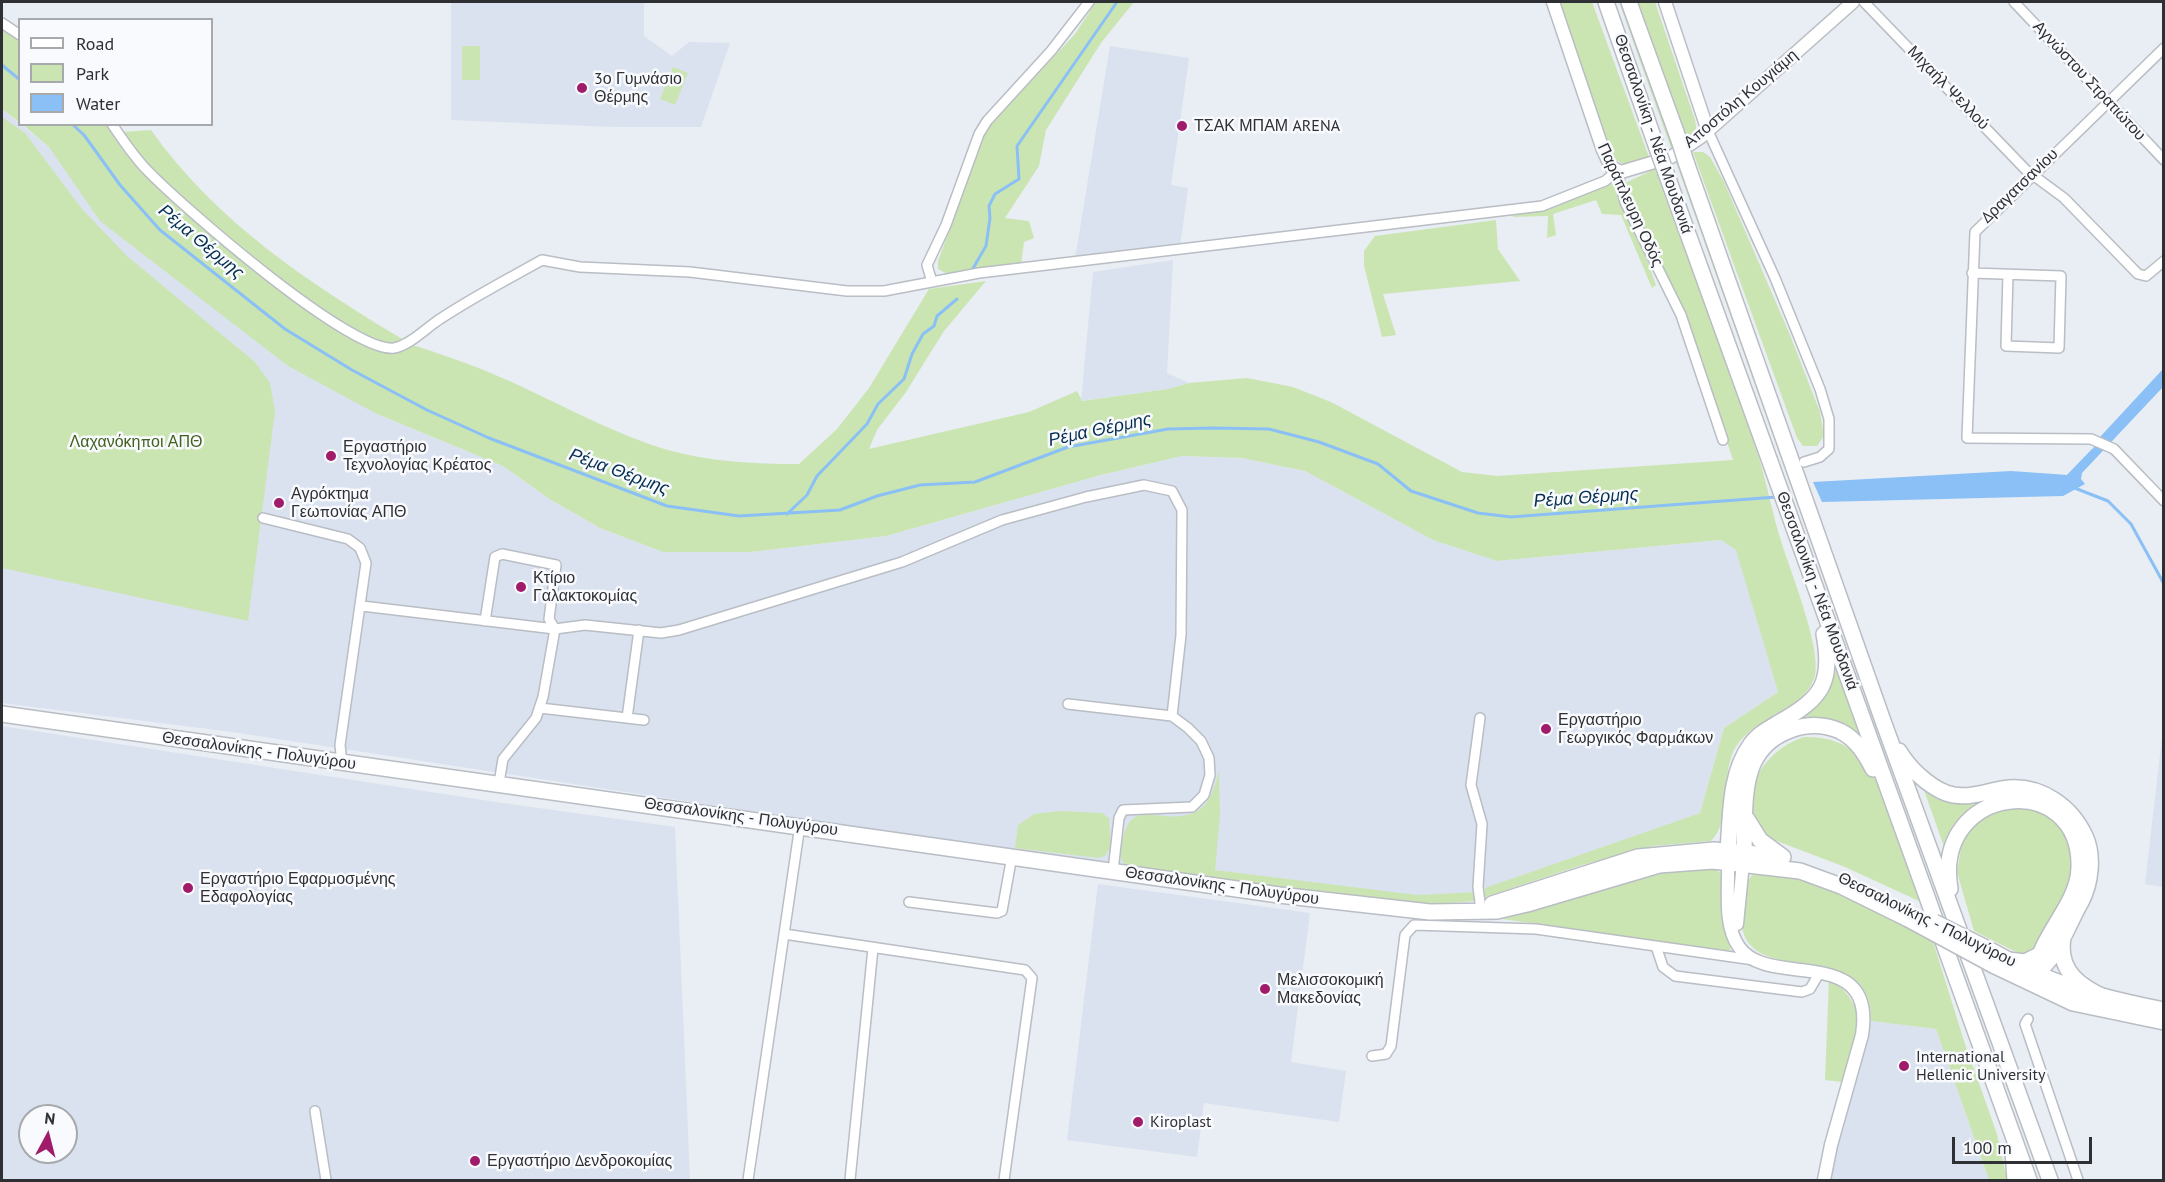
<!DOCTYPE html>
<html>
<head>
<meta charset="utf-8">
<style>
	body { margin:0 }
	#map { position:relative; width:2165px; height:1182px; overflow:hidden; background:#e9edf4; font-family:"PT Sans",sans-serif }
	canvas { display:block }
	.frame { position:absolute; inset:0; border:3px solid #2f3033; pointer-events:none }
	.legend { position:absolute; left:18px; top:18px; width:195px; height:108px; box-sizing:border-box; background:#f8fafe; border:2px solid #a8a9ad; margin:0; padding:8px 10px; list-style:none; font-size:18px; color:#2f3033 }
	.legend li { display:flex; align-items:center; gap:12px; height:30px }
	.legend b { width:30px; border:2px solid #a8a9ad }
	.north { position:absolute; left:18px; top:1104px; width:60px; height:60px; box-sizing:border-box; background:#f8fafe; border:2px solid #a8a9ad; border-radius:50%; rotate:7deg; font-size:16px; font-weight:700; line-height:24px; text-align:center; color:#2f3033 }
	.north::after { content:''; display:block; margin:auto; width:21px; height:27px; background:#a01b6a; clip-path:polygon(50% 0,100% 100%,50% 72%,0 100%) }
	.scale { position:absolute; left:1952px; top:1137px; width:140px; height:27px; box-sizing:border-box; border:3px solid #2f3033; border-top:0; padding-left:8px; font-size:18px; line-height:21px; white-space:nowrap; color:#2f3033; -webkit-text-stroke:4px #f8fafe; paint-order:stroke }
</style>
</head>
<body>
<div id="map">
<canvas width="2165" height="1182"></canvas>
<div class="frame"></div>
<ul class="legend">
<li><b style="height:8px;background:#fff"></b>Road</li>
<li><b style="height:16px;background:#cbe5b2"></b>Park</li>
<li><b style="height:16px;background:#8ac0f5"></b>Water</li>
</ul>
<div class="north">N</div>
<div class="scale">100 m</div>
</div>
<script>
const ctx = document.querySelector('canvas').getContext('2d');
ctx.lineJoin = 'round';
function paint(path, color) { ctx.fillStyle = color; ctx.fill(path, 'evenodd'); }
function stroke(path, color, width, dash) { ctx.strokeStyle = color; ctx.lineWidth = width; ctx.lineCap = dash ? 'butt' : 'round'; ctx.setLineDash(dash || []); ctx.stroke(path); }
function drawText(font, color, halo, rows, align = 'center') {
  ctx.font = font + ' "PT Sans",sans-serif'; ctx.lineWidth = 5; ctx.setLineDash([]); ctx.textBaseline = 'middle'; ctx.strokeStyle = halo; ctx.fillStyle = color; for (const [text, x, y, turn = 0] of rows) {
    ctx.save(); ctx.translate(x, y); ctx.rotate((+turn || 0) * Math.PI / 180); ctx.textAlign = isNaN(turn) ? turn : align; if (halo) ctx.strokeText(text, 0, 0); ctx.fillText(text, 0, 0); ctx.restore();
  }
}
paint(new Path2D(`
	M 451,2 L 644,2 L 644,36 L 672,56 L 689,42 L 730,43 L 701,127 L 613,127 L 451,120 Z
	M 1110,46 L 1189,58 L 1171,185 L 1188,188 L 1180,247 L 1075,259 Z
	M 2,109 L 377,414 L 503,466 L 551,500 L 600,528 L 663,552 L 751,552 L 886,536 L 1101,475 L 1182,456 L 1242,458 L 1305,471 L 1433,540 L 1497,561 L 1721,540 L 1737,550 L 1778,692 L 1724,728 L 1700,813 L 1475,892 L 1417,896 L 1215,870 L 1118,867 L 232,732 L 2,703 Z
	M 1173,260 L 1167,373 L 1189,383 L 1168,389 L 1081,401 L 1093,272 Z
	M 2,726 L 496,802 L 675,827 L 690,1180 L 2,1180 ZM 30,1116 L 66,1116 L 66,1152 L 30,1152 Z
	M 2163,729 L 2163,887 L 2145,884 Z
	M 1098,884 L 1310,913 L 1291,1062 L 1346,1071 L 1339,1122 L 1204,1103 L 1197,1157 L 1067,1140 Z
	M 1871,1021 L 1936,1029 L 1989,1180 L 1831,1180 L 1835,1151 Z`), '#dae2ef');
paint(new Path2D(`
	M 1096,2 L 1134,2 L 1101,43 L 1046,130 L 1039,166 L 1005,218 L 1029,221 L 1034,238 L 1024,242 L 1021,265 L 955,278 L 938,269 L 938,261 L 986,130 L 1075,34 Z
	M 1557,2 L 1592,2 L 1650,160 L 1627,166 L 1614,159 Z
	M 1619,2 L 1624,2 L 1795,481 L 1790,483 Z
	M 1638,2 L 1655,2 L 1695,120 L 1697,133 L 1689,143 Z
	M 2,28 L 19,40 L 19,122 L 2,109 Z
	M 462,46 L 480,46 L 480,80 L 462,80 Z
	M 673,67 L 688,73 L 675,105 L 660,99 Z
	M 2,117 L 25,133 L 82,209 L 128,257 L 255,362 L 270,383 L 275,411 L 248,621 L 2,568 Z
	M 23,125 L 109,125 C 119,140 129,156 141,170 C 172,209 335,343 381,352 C 393,354 400,351 410,344 C 440,354 471,364 500,377 C 556,401 610,433 668,450 C 711,462 755,464 799,464 L 837,429 L 869,388 L 929,289 L 986,281 L 944,331 L 906,392 L 877,430 L 869,449 L 1029,412 L 1077,391 L 1082,401 L 1168,389 L 1189,383 L 1247,378 L 1293,387 L 1331,402 L 1462,472 L 1497,476 L 1733,460 L 1685,318 L 1626,190 L 1625,183 L 1655,169 C 1689,263 1726,357 1757,452 C 1767,482 1772,514 1782,544 C 1791,573 1824,654 1814,679 C 1800,714 1753,715 1734,750 C 1721,776 1731,823 1711,841 L 1653,846 L 1582,865 L 1485,897 L 1485,888 L 1700,813 L 1724,728 L 1778,692 L 1736,550 L 1721,540 L 1497,561 L 1433,540 L 1305,471 L 1242,458 L 1182,456 L 1101,475 L 886,536 L 751,552 L 663,552 L 600,528 L 551,500 L 503,466 L 377,414 L 288,366 L 100,221 L 49,147 Z
	M 151,130 C 215,221 310,284 404,340 L 391,345 L 359,336 L 290,289 L 164,185 L 121,132 Z
	M 1693,152 L 1703,152 L 1710,157 L 1724,182 L 1790,335 L 1820,412 L 1824,436 L 1817,446 L 1803,446 L 1797,438 Z
	M 1613,183 L 1643,249 L 1656,285 L 1652,288 L 1621,215 L 1602,214 L 1596,200 L 1553,214 L 1556,235 L 1547,238 L 1548,216 L 1513,217 L 1513,213 L 1544,211 Z
	M 1496,220 L 1498,249 L 1520,281 L 1383,294 L 1396,335 L 1382,337 L 1364,266 L 1364,251 L 1375,236 Z
	M 1837,663 L 1866,742 L 1792,722 C 1817,707 1833,693 1837,663 Z
	M 1804,737 C 1824,736 1845,742 1859,756 C 1887,785 1906,862 1919,901 L 1845,867 L 1769,838 C 1731,801 1761,751 1804,737 Z
	M 1219,771 L 1220,815 L 1215,870 L 1417,895 L 1475,892 L 1475,901 L 1417,905 L 1133,869 C 1125,865 1120,863 1121,852 C 1127,791 1156,827 1193,813 C 1211,806 1214,787 1219,771 Z
	M 1919,776 L 1942,792 L 2019,790 L 1988,801 L 1948,858 Z
	M 2031,803 L 2068,829 L 2076,875 L 2036,947 L 2022,955 L 1974,931 L 1957,872 L 1963,837 L 1980,816 Z
	M 1060,811 L 1102,813 L 1109,818 L 1111,846 L 1105,856 L 1098,858 L 1015,848 L 1018,825 L 1034,814 Z
	M 1712,866 L 1724,876 L 1732,946 L 1729,951 L 1488,917 L 1647,871 Z
	M 1756,872 L 1806,877 L 1931,935 L 1964,1041 L 1997,1134 L 2007,1180 L 1989,1180 L 1936,1029 L 1871,1021 C 1874,928 1731,999 1742,909 C 1744,895 1744,881 1756,872 Z
	M 1829,978 C 1874,1010 1856,1037 1842,1082 L 1825,1080 Z`), '#cbe5b2');
paint(new Path2D(`
	M 2163,369 L 2163,387 L 2082,473 L 2081,479 L 2085,484 L 2063,496 L 1822,502 L 1813,482 L 2011,471 L 2068,475 L 2089,455 L 2100,437 Z`), '#8ac0f5');
stroke(new Path2D(`
	M 2,65 L 20,80
	M 72,124 L 84,135 L 120,185 L 160,230 L 285,329 L 352,370 L 427,410 L 489,438 L 667,506 L 739,516 L 840,510 L 877,496 L 920,485 L 975,482 L 1068,447 L 1168,429 L 1214,428 L 1269,429 L 1319,442 L 1378,464 L 1411,491 L 1478,513 L 1511,517 L 1776,497
	M 972,270 L 986,246 L 990,218 L 989,206 L 995,194 L 1019,179 L 1017,146 L 1117,2
	M 2066,478 L 2093,450
	M 2072,487 L 2108,501 L 2131,524 L 2164,584
	M 787,514 L 807,495 L 817,476 L 867,424 L 878,404 L 904,379 L 912,354 L 923,334 L 934,326 L 937,316 L 957,299`), '#8ac0f5', 3);
const minor = new Path2D(`
	M 1864,2 L 2026,170 L 2064,198 L 2138,274 L 2146,276 L 2164,261
	M 2014,2 L 2164,160
	M 2,23 L 20,35
	M 2164,48 L 1975,232 L 1967,438 L 2091,439 L 2114,449 L 2164,501
	M 112,124 C 122,139 133,155 145,168 C 179,204 351,354 394,348 C 410,345 426,328 440,319 C 473,297 508,279 542,260 L 580,267 L 690,272 L 847,291 L 884,291 L 979,273 L 1542,206 L 1605,181 L 1617,171 L 1625,202 L 1681,315 L 1723,440
	M 1708,131 L 1775,278 L 1820,389 L 1829,419 L 1829,449 L 1820,457 L 1804,462
	M 1972,273 L 2061,276 L 2059,348 L 2006,346 L 2008,275
	M 932,282 L 927,265 L 946,225 L 979,134 L 987,121 L 1051,51 L 1089,2
	M 263,518 L 348,539 L 360,548 L 366,563 L 340,745 L 342,763
	M 362,606 L 555,629 L 585,625 L 661,633 L 679,630 L 902,562 L 1002,520 L 1086,497 L 1144,485 L 1172,491 L 1182,510 L 1181,635 L 1172,716
	M 485,621 L 495,557 L 502,554 L 556,565 L 549,619 L 555,629 L 543,697 L 536,718 L 503,759 L 499,783
	M 1068,704 L 1172,716 L 1188,728 L 1201,741 L 1209,758 L 1210,775 L 1204,795 L 1192,807 L 1123,810 L 1119,818 L 1113,871
	M 540,708 L 644,720
	M 627,718 L 639,630
	M 1480,718 L 1471,785 L 1482,824 L 1478,887 L 1481,910
	M 909,902 L 997,913 L 1002,911 L 1012,856
	M 784,934 L 1025,970 L 1032,978 L 1004,1180
	M 1656,946 L 1663,967 L 1675,976 L 1802,992 L 1810,989 L 1820,972
	M 2028,1019 L 2025,1024 L 2078,1180
	M 1372,1056 L 1386,1054 L 1391,1046 L 1405,935 L 1414,925 L 1536,929 L 1754,960
	M 315,1111 L 326,1180
	M 748,1180 L 800,825
	M 850,1180 L 873,948`);
const tertiary = new Path2D(`
	M 1553,2 L 1603,150 L 1611,167 L 1621,172 L 1671,157 L 1701,137 L 1853,2
	M 1665,2 L 1708,131
	M 1728,862 C 1729,888 1723,925 1739,947 C 1768,990 1877,942 1862,1035 L 1831,1145 L 1824,1180
	M 1737,924 L 1743,863`);
const primary = new Path2D(`
	M 2,714 L 1279,895 L 1430,912 L 1497,911 L 1527,904 L 1659,865 L 1713,861 L 1800,871 L 1841,886 L 1908,919
	M 1492,904 L 1638,857 L 1714,850 L 1777,856
	M 1990,950 C 2050,984 2097,997 2164,1010
	M 1993,965 L 2073,1003 L 2164,1022`);
const trunk = new Path2D(`
	M 1606,2 L 1657,148
	M 1629,2 L 1680,143
	M 1686,162 L 1883,721 L 2050,1180
	M 1666,173 L 2029,1180
	M 1899,751 C 1909,768 1928,786 1946,793 C 1968,801 1988,790 2009,788 C 2042,786 2071,806 2085,836 C 2094,855 2091,883 2081,902 C 2068,924 2057,960 2035,973
	M 1747,819 L 1760,840 L 1783,857
	M 1728,850 C 1731,815 1729,774 1751,744 C 1758,734 1770,728 1780,722 C 1822,698 1833,683 1824,634
	M 1744,852 C 1745,825 1742,789 1753,764 C 1767,732 1808,717 1840,731 C 1856,739 1865,753 1873,769
	M 1950,889 C 1932,783 2082,768 2079,868 C 2078,905 2040,935 2035,973
	M 2063,938 C 2057,972 2082,988 2108,999
	M 2008,960 L 2025,962 L 2037,956
	M 2013,1151 L 2015,1180`);
stroke(minor, '#b9bdc4', 12);
stroke(tertiary, '#b9bdc4', 15);
stroke(primary, '#b9bdc4', 18);
stroke(trunk, '#b9bdc4', 18);
stroke(minor, '#fff', 9);
stroke(tertiary, '#fff', 12);
stroke(primary, '#fff', 15);
stroke(trunk, '#fff', 15);
const primaryBridge = new Path2D(`
	M 1908,919 L 1993,965
	M 1934,922 L 1990,950`);
const trunkBridge = new Path2D(`
	M 1680,143 L 1686,162
	M 1657,148 L 1666,173`);
stroke(primaryBridge, '#b9bdc4', 18, []);
stroke(trunkBridge, '#b9bdc4', 18, []);
stroke(primaryBridge, '#fff', 15);
stroke(trunkBridge, '#fff', 15);
for (const [x, y, r, color] of [
	[582,88,6,"#a01b6a"],
	[1182,126,6,"#a01b6a"],
	[331,456,6,"#a01b6a"],
	[279,503,6,"#a01b6a"],
	[521,587,6,"#a01b6a"],
	[1546,729,6,"#a01b6a"],
	[188,888,6,"#a01b6a"],
	[1265,989,6,"#a01b6a"],
	[1904,1066,6,"#a01b6a"],
	[1138,1122,6,"#a01b6a"],
	[475,1161,6,"#a01b6a"]
]) { const dot = new Path2D(); dot.arc(x, y, r, 0, 2 * Math.PI); ctx.fillStyle = color; ctx.fill(dot); stroke(dot, '#f8fafe', 2); }
drawText('16px', '#2f3033', '#f8fafe', [
	["3ο Γυμνάσιο",594,79],
	["Θέρμης",594,97],
	["ΤΣΑΚ ΜΠΑΜ ARENA",1194,126],
	["Εργαστήριο",343,447],
	["Τεχνολογίας Κρέατος",343,465],
	["Αγρόκτημα",291,494],
	["Γεωπονίας ΑΠΘ",291,512],
	["Κτίριο",533,578],
	["Γαλακτοκομίας",533,596],
	["Εργαστήριο",1558,720],
	["Γεωργικός Φαρμάκων",1558,738],
	["Εργαστήριο Εφαρμοσμένης",200,879],
	["Εδαφολογίας",200,897],
	["Μελισσοκομική",1277,980],
	["Μακεδονίας",1277,998],
	["International",1916,1057],
	["Hellenic University",1916,1075],
	["Kiroplast",1150,1122],
	["Εργαστήριο Δενδροκομίας",487,1161]
], 'left');
drawText('16px', '#2f3033', '#f8fafe', [
	["Αγνώστου Στρατιώτου",2089,81,47],
	["Μιχαήλ Ψελλού",1948,88,46],
	["Αποστόλη Κουγιάμη",1741,99,-40],
	["Θεσσαλονίκη - Νέα Μουδανιά",1653,134,71],
	["Δραγατσανίου",2020,186,-44],
	["Παράπλευρη Οδός",1630,205,65],
	["Θεσσαλονίκη - Νέα Μουδανιά",1817,591,70],
	["Θεσσαλονίκης - Πολυγύρου",259,751,8],
	["Θεσσαλονίκης - Πολυγύρου",741,817,8],
	["Θεσσαλονίκης - Πολυγύρου",1222,886,8],
	["Θεσσαλονίκης - Πολυγύρου",1927,920,26]
]);
drawText('16px', '#43601d', '#f8fafe', [
	["Λαχανόκηποι ΑΠΘ",136,442]
]);
drawText('italic 18px', '#042d4f', '#f8fafe', [
	["Ρέμα Θέρμης",201,242,40],
	["Ρέμα Θέρμης",1100,430,-12],
	["Ρέμα Θέρμης",619,472,20],
	["Ρέμα Θέρμης",1586,498,-4]
]);
</script>
</body>
</html>
